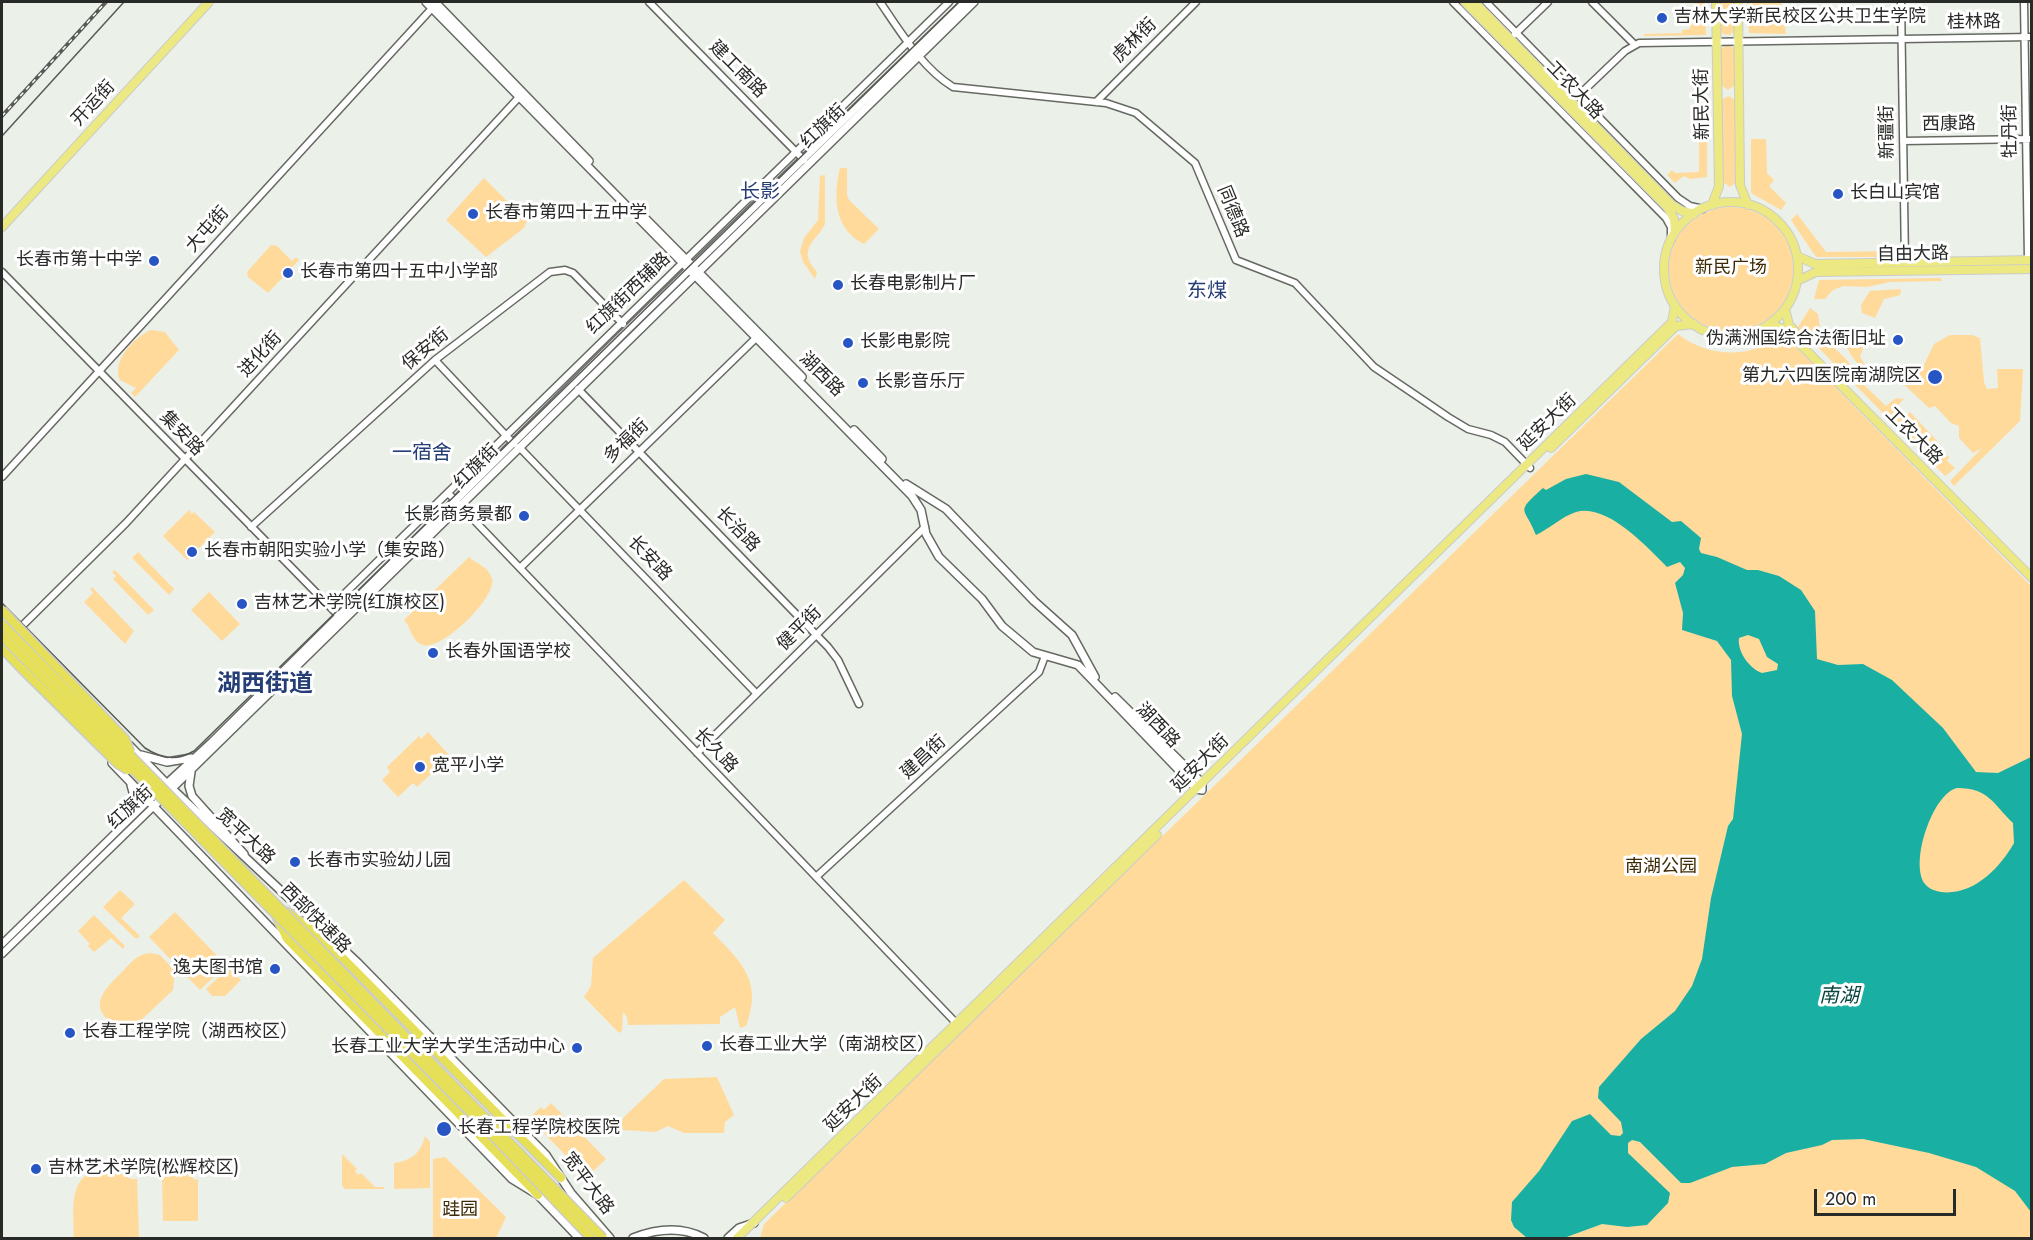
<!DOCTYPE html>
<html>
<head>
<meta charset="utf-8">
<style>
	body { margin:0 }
	#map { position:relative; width:2033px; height:1240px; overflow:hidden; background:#ebf0e8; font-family:Jost,sans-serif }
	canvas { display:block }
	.frame { position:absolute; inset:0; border:3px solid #282a27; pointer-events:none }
	.scale { position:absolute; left:1814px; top:1189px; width:142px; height:27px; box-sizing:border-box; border:3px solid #282a27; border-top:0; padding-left:8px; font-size:18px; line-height:21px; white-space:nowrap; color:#282a27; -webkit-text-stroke:4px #fff; paint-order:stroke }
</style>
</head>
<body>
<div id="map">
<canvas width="2033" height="1240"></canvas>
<div class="frame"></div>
<div class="scale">200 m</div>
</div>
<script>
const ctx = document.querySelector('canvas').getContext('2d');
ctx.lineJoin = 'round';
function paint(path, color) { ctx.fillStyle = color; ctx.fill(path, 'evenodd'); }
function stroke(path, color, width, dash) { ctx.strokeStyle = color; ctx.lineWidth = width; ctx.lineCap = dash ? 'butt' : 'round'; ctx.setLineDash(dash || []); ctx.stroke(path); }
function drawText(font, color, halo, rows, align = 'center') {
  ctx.font = font + ' Jost,"Noto Sans SC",sans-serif'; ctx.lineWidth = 6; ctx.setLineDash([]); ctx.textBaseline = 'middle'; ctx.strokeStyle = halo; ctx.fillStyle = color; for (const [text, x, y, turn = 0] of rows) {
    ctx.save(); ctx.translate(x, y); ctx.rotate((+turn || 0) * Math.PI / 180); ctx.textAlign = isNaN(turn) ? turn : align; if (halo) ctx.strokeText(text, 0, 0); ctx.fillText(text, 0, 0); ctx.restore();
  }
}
paint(new Path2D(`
	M 1696,2 L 1705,2 L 1706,35 L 1644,36 L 1644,34 L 1682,33 L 1682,30 L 1690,29 L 1690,10 Z
	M 1719,2 L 1735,2 L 1735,30 L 1730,35 L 1723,34 L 1720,30 Z
	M 1747,2 L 1781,2 L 1786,34 L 1749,33 Z
	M 1727,45 L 1734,48 L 1735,53 L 1735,85 L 1728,90 L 1721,85 L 1720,50 Z
	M 1729,96 L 1736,101 L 1737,182 L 1730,187 L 1723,182 L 1721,104 L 1722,99 Z
	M 1751,139 L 1766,139 L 1767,173 L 1774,180 L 1769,186 L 1786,203 L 1781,210 L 1751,193 Z
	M 1699,142 L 1707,142 L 1707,177 L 1690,179 L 1684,176 L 1675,183 L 1667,175 L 1672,170 L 1675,173 L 1699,172 Z
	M 840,168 L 847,168 L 847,195 L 849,200 L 879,229 L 864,244 C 834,229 833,198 840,168 Z
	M 825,175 L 825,224 C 816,242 796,249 817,272 L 815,279 L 803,262 L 800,251 L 804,238 L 818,220 L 820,176 Z
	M 484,178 L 527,221 L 524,228 L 486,257 L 446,220 Z
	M1669 269a62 62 0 1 1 124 0a62 62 0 1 1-124 0Z
	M 1797,214 L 1826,252 L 1899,251 L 1899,254 L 1897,257 L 1816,257 L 1791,220 Z
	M 271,245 L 277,246 L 292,261 L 296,257 L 299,260 L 268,293 L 248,277 L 247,272 Z
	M 1941,278 L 1942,281 L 1890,282 L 1867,287 L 1843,286 L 1833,290 L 1825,299 L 1814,299 L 1819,280 Z
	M 1901,289 L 1900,295 L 1884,299 L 1875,318 L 1862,313 L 1861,305 L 1870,291 Z
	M 1810,308 L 1818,314 L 1821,335 L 1847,360 L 1859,380 L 1886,406 L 1896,398 L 1904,399 L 1896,407 L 1905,417 L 1910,412 L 1937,441 L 1935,444 L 1949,457 L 1947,461 L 1955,468 L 1945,476 L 1798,327 Z
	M 151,330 L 165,332 L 179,350 L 135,397 L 131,393 L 136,388 L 120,380 C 111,362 134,337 151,330 Z
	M 1860,332 L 1867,337 L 1860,357 L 1869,371 L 1868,373 C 1858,365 1843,350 1846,334 Z
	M 1678,334 C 1710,359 1751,358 1784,335 L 2031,586 L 2031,1238 L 760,1238 L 764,1224 L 794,1195 Z
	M 1950,335 L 1972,335 L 1980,338 L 1984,382 L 1987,389 L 1998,388 L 1997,369 L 2023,369 L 2020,421 L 1954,486 L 1950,481 L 1982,448 L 1973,453 L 1959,438 L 1959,426 L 1951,423 L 1935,406 L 1929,408 L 1897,378 L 1898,374 L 1909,385 L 1921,371 L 1934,344 Z
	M 189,510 L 192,514 L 194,512 L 215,532 L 187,560 L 163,536 Z
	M 138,552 L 174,589 L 169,595 L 132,558 Z
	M 469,557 C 477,564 489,567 492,579 C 497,597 442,651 423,645 C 410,640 412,628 404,620 Z
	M 115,570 L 154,610 L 148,615 L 113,579 L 116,576 L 112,572 Z
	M 92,587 L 134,631 L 125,644 L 84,602 L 93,593 L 90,589 Z
	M 209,592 L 240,624 L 222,641 L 191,610 Z
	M 428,732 L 450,756 L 417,787 L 413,783 L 398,797 L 382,780 L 390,772 L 387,767 L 419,736 L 421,739 Z
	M 684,880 L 725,920 L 713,933 C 742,963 763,981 746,1026 L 740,1028 L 735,1007 L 720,1017 L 720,1024 L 628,1025 L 627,1017 L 623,1012 L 622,1031 L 619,1033 L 584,997 L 591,986 L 593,958 Z
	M 120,890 L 135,904 L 121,918 L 140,936 L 136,939 L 103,907 Z
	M 175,912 L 226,965 L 200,990 L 149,937 Z
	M 94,915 L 125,946 L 123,949 L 111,938 L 94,952 L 88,946 L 90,944 L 78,931 Z
	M 150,953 L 160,955 L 175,971 L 173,990 L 135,1026 L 117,1026 C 87,1009 102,991 120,974 C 130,964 136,954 150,953 Z
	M 229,967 L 241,980 L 225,996 L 212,996 L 206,989 Z
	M 717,1077 L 734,1115 L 725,1122 L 724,1133 L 684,1133 L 668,1126 L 656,1132 L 623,1130 L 621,1121 L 625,1116 L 664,1079 Z
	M 551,1103 L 606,1159 L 587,1177 L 529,1118 L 541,1107 L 544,1110 Z
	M 425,1136 L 430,1142 L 430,1188 L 394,1189 L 394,1163 C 411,1161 421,1153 425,1136 Z
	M 342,1154 L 357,1169 L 355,1171 L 358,1175 L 361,1173 L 375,1187 L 384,1187 L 384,1189 L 345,1189 L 342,1186 Z
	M 445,1157 L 506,1217 L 496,1238 L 433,1238 L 433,1159 Z
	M 156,1164 L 193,1164 L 193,1179 L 198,1180 L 198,1221 L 163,1221 L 162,1176 L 156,1176 Z
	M 110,1168 L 131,1179 L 137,1179 L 139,1238 L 74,1238 C 74,1206 66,1171 110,1168 Z`), '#ffda9b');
paint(new Path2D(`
	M 1586,474 L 1619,482 L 1672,522 L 1681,521 L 1701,538 L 1699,549 L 1701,553 L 1717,557 L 1747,570 L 1758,570 L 1779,576 L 1801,590 L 1815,611 L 1817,659 L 1838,665 L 1863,664 L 1892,680 L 1943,728 L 1976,772 L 1998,773 L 2031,757 L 2031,1212 L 2015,1191 L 1976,1167 L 1929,1153 L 1863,1139 L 1832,1140 L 1822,1145 L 1786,1153 L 1765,1164 L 1732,1167 L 1690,1183 L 1681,1183 L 1640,1142 L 1632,1140 L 1628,1143 L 1628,1153 L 1670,1193 L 1668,1203 L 1647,1225 L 1627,1227 L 1602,1224 L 1564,1238 L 1527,1238 L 1514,1227 L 1511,1220 L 1512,1202 L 1539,1171 L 1572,1121 L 1590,1114 L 1611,1135 L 1620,1136 L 1623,1133 L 1621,1122 L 1598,1098 L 1599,1087 L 1641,1039 L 1675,1011 L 1692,986 L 1702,959 L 1711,898 L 1728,826 L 1733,819 L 1742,734 L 1732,696 L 1731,660 L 1717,641 L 1682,630 L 1683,613 L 1675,583 L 1683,575 L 1685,568 L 1680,562 L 1667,567 C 1647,547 1607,503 1576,512 C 1561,517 1549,529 1536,535 C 1525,506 1514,514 1543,488 L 1546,490 L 1566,479 ZM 1748,635 L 1759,639 L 1767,657 L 1778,664 L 1777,670 L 1762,673 C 1750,669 1737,652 1739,638 ZM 1957,788 C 1989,788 1993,804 2013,823 L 2014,843 C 2000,868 1973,896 1941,892 C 1935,891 1929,889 1925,884 C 1909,863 1933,793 1957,788 Z`), '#19b0a3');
const tertiary = new Path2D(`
	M 649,2 L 804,160
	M 880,2 C 900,31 922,68 953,87 L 1106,103 L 1136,113 L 1195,163 L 1236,260 L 1295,283 L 1374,367 L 1448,417 L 1468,429 L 1491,435 L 1505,442 L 1530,468
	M 1453,2 L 1666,218 L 1671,227 L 1671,240
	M 1486,2 L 1678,198 L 1690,206 L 1703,209
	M 1592,2 L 1634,44
	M 1901,2 L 1905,262
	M 2024,2 L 2028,260
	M 1515,34 L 1548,2
	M 1578,96 L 1625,51 L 1639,43 L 2032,37
	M 1096,102 L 1196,2
	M 1903,141 L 2032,139
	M 2,272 L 340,617
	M 435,360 L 514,444
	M 578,389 L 828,647 L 838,660 L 859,704
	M 519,447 L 756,693
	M 2,477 L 435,5
	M 448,493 L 959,1026
	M 251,527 L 435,360 L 550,272 L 565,270 L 573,273 L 623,324
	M 520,568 L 756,338
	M 331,607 L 949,2
	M 18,630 L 126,523 L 521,95
	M 697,753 L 925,527
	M 816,877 L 1039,672 L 1045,656
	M 2,944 L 148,801
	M 2,954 L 153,807`);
const secondary = new Path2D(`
	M 426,2 L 912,496 L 921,510 L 926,534 L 939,557 L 982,599 L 1002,626 L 1033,652 L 1078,665 L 1197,789 L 1202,790
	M 435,2 L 589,161
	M 639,212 L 802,377
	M 854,430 L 882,459
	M 906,484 L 946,509 L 1034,601 L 1072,635 L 1095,677
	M 1115,697 L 1202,783 L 1202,788
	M 129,745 L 166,783 L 358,963 L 546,1155 L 571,1193 L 610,1238
	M 141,755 L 167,762 L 191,758
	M 112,763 L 512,1179 L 538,1195 L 579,1238
	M 191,772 L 189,786 L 192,796 L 244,854
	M 131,785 L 136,803 L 134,813
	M 148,801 L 212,742 L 628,329 L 965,2
	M 153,807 L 974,2
	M 633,1238 C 656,1229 681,1226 704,1238
	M 728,1238 L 739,1228 L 754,1223`);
const primary = new Path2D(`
	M 1465,2 L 1668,208 L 1674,219 L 1675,232
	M 1474,2 L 1672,205 L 1682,211 L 1694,214
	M 1738,2 L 1740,185 L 1748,205
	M1664 269a67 67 0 1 1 134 0a67 67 0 1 1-134 0Z
	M 1712,205 L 1719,186 L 1716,2
	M 2,227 L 209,2
	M 1797,256 L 1815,264 L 2032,260
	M 1797,281 L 1816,272 L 2032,269
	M 1785,309 L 1789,325 L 1807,344
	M 1769,324 L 1785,329 L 2032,578
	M 1551,448 L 1676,326 L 1694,324
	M 786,1198 L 1157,835
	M 737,1238 L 1672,322 L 1675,305`);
const trunk = new Path2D(`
	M 2,648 L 22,669
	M 287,912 L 316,933 L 346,961 L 561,1178
	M 277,917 L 287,939 L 538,1195`);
stroke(tertiary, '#656962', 9);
stroke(secondary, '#656962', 10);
stroke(primary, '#cbcccb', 10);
stroke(trunk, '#cbcccb', 11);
stroke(tertiary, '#fff', 6);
stroke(secondary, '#fff', 7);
stroke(primary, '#ece882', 8);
stroke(trunk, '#e6e058', 8);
stroke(new Path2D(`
	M 2,136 L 124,2
	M 2,603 L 145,748 C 162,759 177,761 194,751 L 959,2`), '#575a56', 1.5);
const rail = new Path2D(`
	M 2,116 L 106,2`);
stroke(rail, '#575a56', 4);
stroke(rail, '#fff', 1.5, [4.5]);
const trunkBridge = new Path2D(`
	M 2,610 L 125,739 L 130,752
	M 2,624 L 603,1238
	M 2,636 L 473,1115 L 591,1238
	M 22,669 L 118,764 L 128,770`);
stroke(trunkBridge, '#cbcccb', 11, []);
stroke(trunkBridge, '#e6e058', 8);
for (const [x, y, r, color] of [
	[1662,18,6,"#2855c4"],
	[1838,194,6,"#2855c4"],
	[473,214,6,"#2855c4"],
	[154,261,6,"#2855c4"],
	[288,273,6,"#2855c4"],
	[838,285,6,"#2855c4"],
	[1898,340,6,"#2855c4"],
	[848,343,6,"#2855c4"],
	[1935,377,8,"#2855c4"],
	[863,383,6,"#2855c4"],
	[524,516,6,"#2855c4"],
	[192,552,6,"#2855c4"],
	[242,604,6,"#2855c4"],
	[433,653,6,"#2855c4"],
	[420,767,6,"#2855c4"],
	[295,862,6,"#2855c4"],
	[275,969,6,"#2855c4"],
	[70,1033,6,"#2855c4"],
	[707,1046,6,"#2855c4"],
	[577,1048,6,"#2855c4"],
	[444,1129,8,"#2855c4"],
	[36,1169,6,"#2855c4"]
]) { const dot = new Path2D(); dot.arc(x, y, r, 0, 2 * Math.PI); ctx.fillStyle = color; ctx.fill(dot); stroke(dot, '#fff', 2); }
drawText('18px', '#282a27', '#fff', [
	["吉林大学新民校区公共卫生学院",1674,18],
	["长白山宾馆",1850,194],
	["长春市第四十五中学",485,214],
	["长春市第十中学",142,261,"right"],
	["长春市第四十五中小学部",300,273],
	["长春电影制片厂",850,285],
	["伪满洲国综合法衙旧址",1886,340,"right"],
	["长影电影院",860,343],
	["第九六四医院南湖院区",1922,377,"right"],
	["长影音乐厅",875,383],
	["长影商务景都",512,516,"right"],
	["长春市朝阳实验小学（集安路）",204,552],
	["吉林艺术学院(红旗校区)",254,604],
	["长春外国语学校",445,653],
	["宽平小学",432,767],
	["长春市实验幼儿园",307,862],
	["逸夫图书馆",263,969,"right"],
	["长春工程学院（湖西校区）",82,1033],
	["长春工业大学（南湖校区）",719,1046],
	["长春工业大学大学生活动中心",565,1048,"right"],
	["长春工程学院校医院",458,1129],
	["吉林艺术学院(松辉校区)",48,1169]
], 'left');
drawText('18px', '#282a27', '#fff', [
	["桂林路",1974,23,-1],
	["虎林街",1135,41,-45],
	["建工南路",737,70,45],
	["工农大路",1574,91,46],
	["开运街",94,104,-47],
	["新民大街",1703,104,-91],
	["西康路",1949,125,-1],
	["红旗街",824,127,-44],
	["牡丹街",2011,131,-91],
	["新疆街",1888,132,-91],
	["同德路",1232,212,68],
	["大屯街",208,230,-48],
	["自由大路",1913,255,-1],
	["红旗街西辅路",629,294,-44],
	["保安街",426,350,-40],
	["进化街",261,355,-48],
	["湖西路",821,375,45],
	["延安大街",1548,423,-44],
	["集安路",181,434,46],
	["工农大路",1913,437,45],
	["多福街",627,442,-44],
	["红旗街",477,467,-45],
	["长治路",737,530,46],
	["长安路",649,559,46],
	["健平街",800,629,-45],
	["湖西路",1157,726,46],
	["长久路",715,751,46],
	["建昌街",924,758,-43],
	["延安大街",1201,764,-45],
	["红旗街",131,808,-43],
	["宽平大路",245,837,43],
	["西部快速路",315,919,45],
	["延安大街",854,1104,-44],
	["宽平大路",587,1184,53]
]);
drawText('18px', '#3e2b05', '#fff', [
	["新民广场",1731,269],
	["南湖公园",1661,868],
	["跬园",460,1211]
]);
drawText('20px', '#253e76', '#fff', [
	["长影",760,193],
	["东煤",1207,292],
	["一宿舍",422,454]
]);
drawText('italic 20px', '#08453f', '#fff', [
	["南湖",1839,997]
]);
drawText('bold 24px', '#253e76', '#fff', [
	["湖西街道",265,685]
]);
</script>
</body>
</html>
